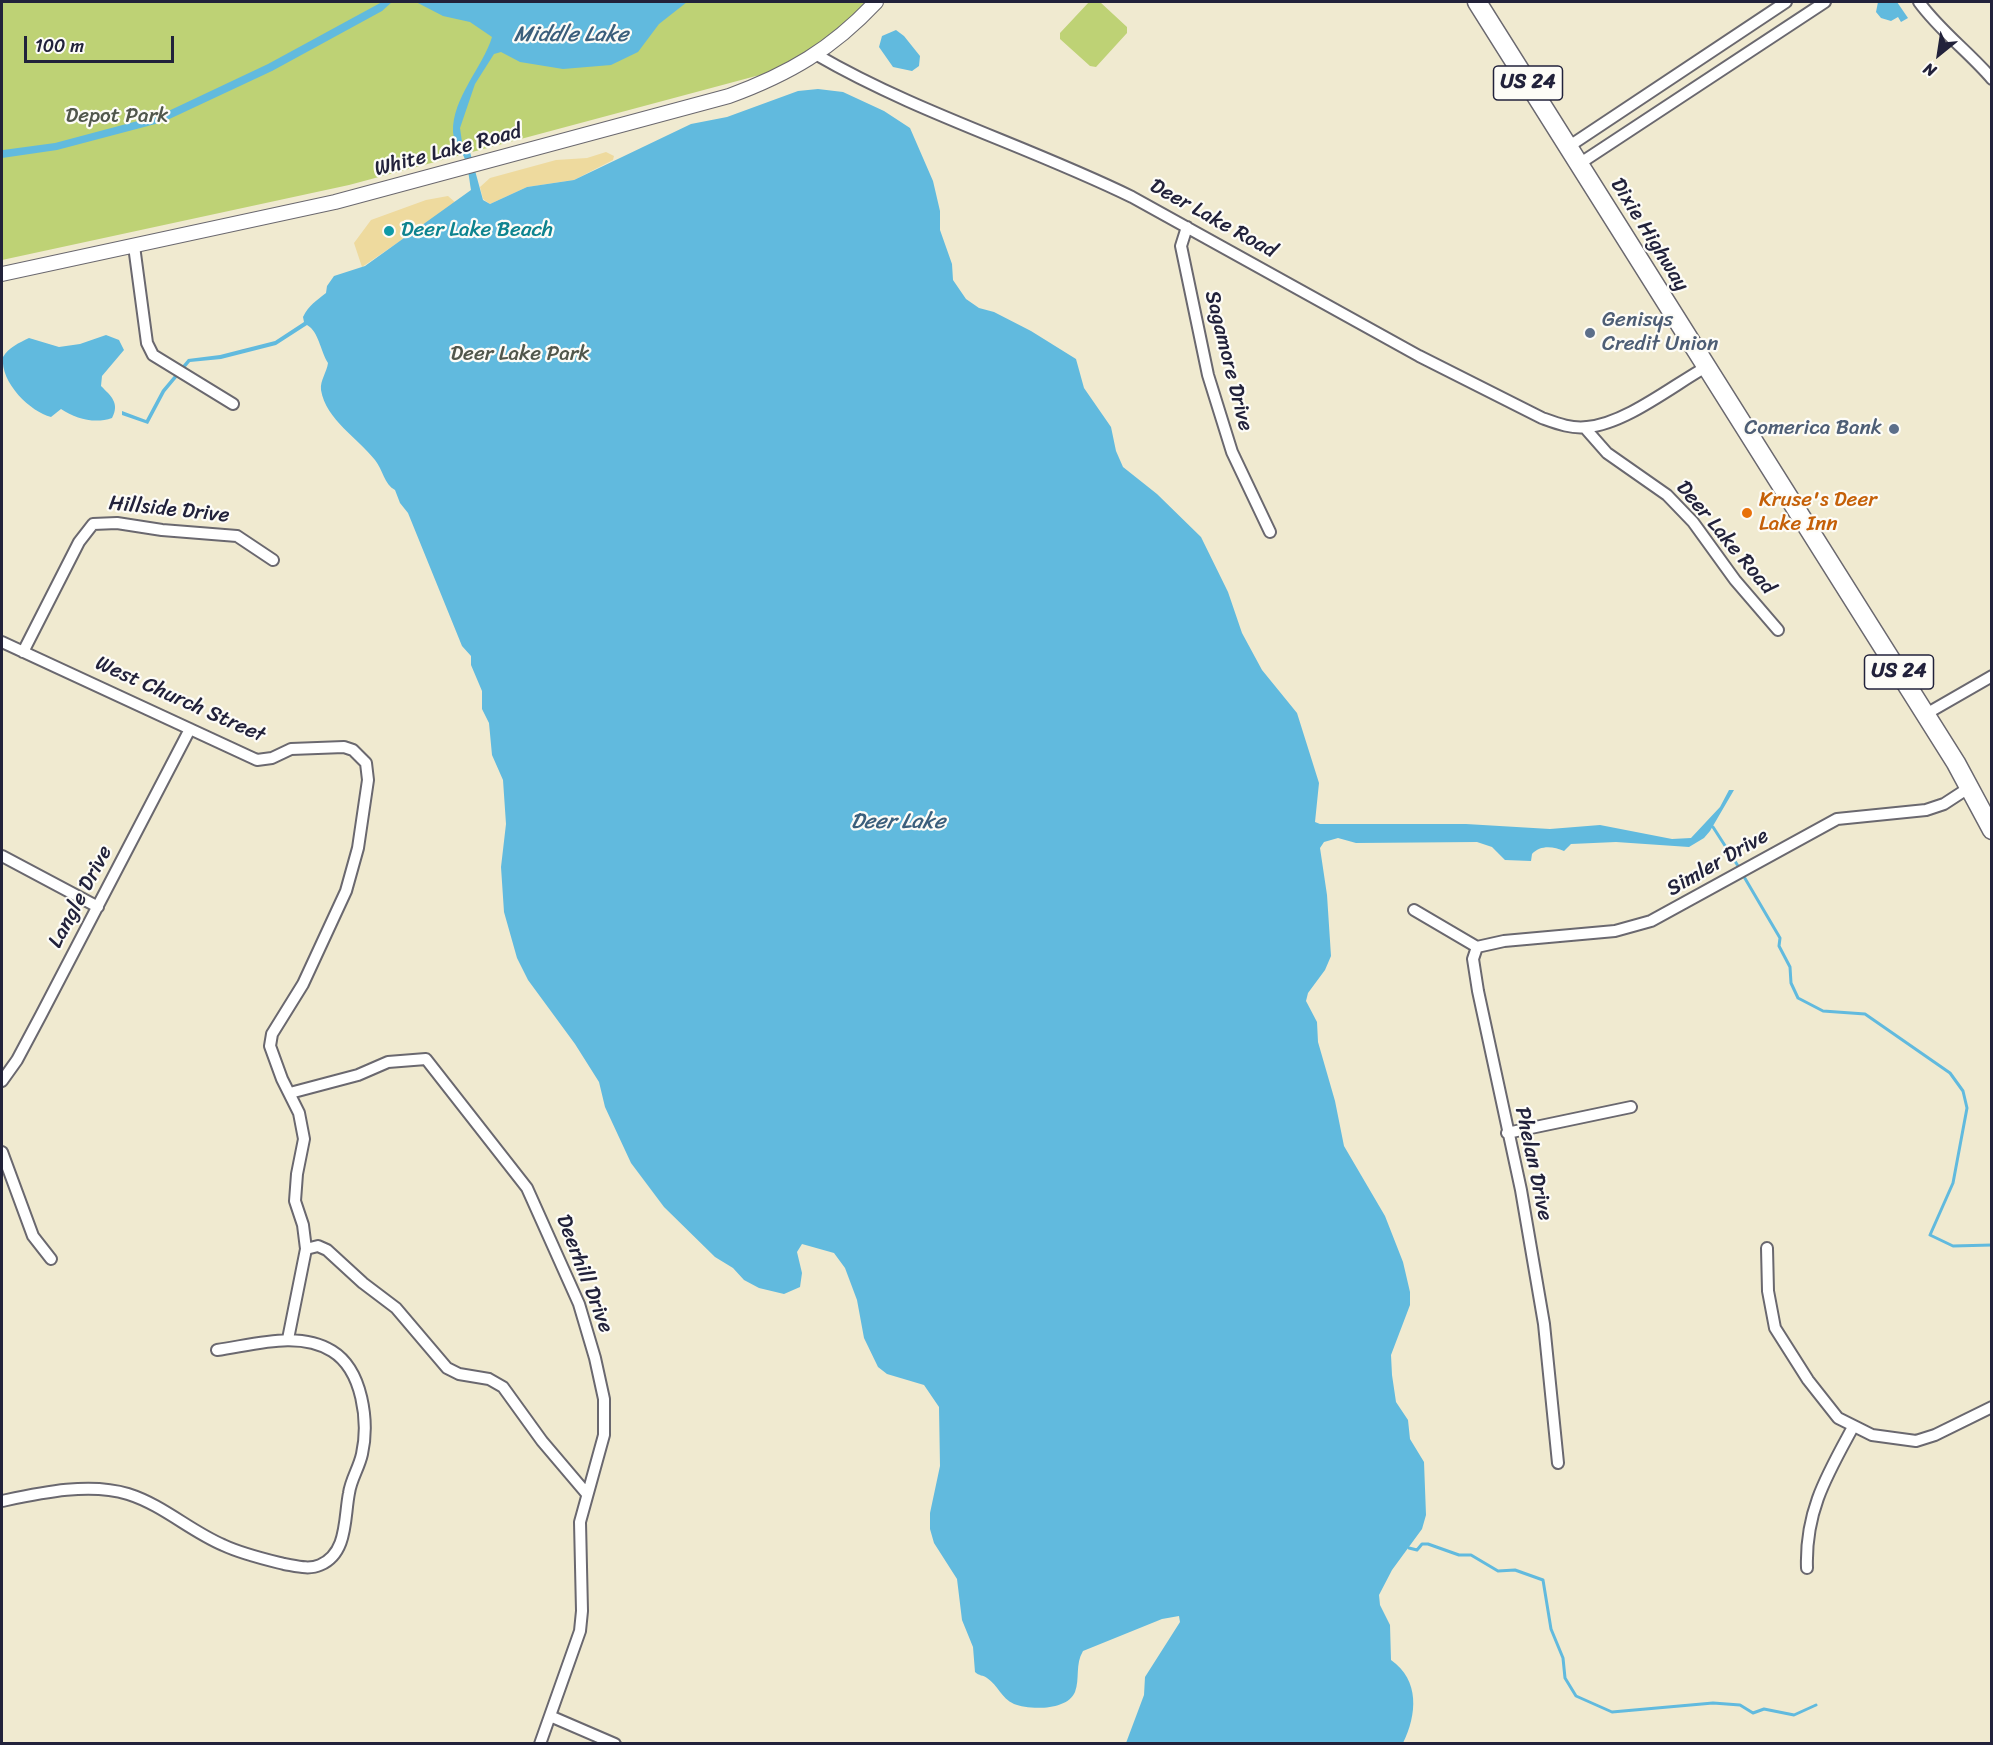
<!DOCTYPE html>
<html>
<head>
<meta charset="utf-8">
<style>
	body { margin:0 }
	#map { position:relative; width:1993px; height:1745px; overflow:hidden; background:#f0ead0; font-family:Sriracha,sans-serif }
	canvas { display:block }
	.frame { position:absolute; inset:0; border:3px solid #22223b; pointer-events:none }
	.north { position:absolute; left:1909px; top:24px; width:60px; height:60px; -webkit-text-stroke:4px #fdfcf7; paint-order:stroke; rotate:210deg; font-size:16px; font-weight:700; line-height:24px; text-align:center; color:#22223b }
	.north::after { content:''; display:block; margin:auto; width:21px; height:27px; background:#22223b; clip-path:polygon(50% 0,100% 100%,50% 72%,0 100%) }
	.scale { position:absolute; left:24px; top:36px; width:150px; height:27px; box-sizing:border-box; border:3px solid #22223b; border-top:0; padding-left:8px; font-size:18px; line-height:21px; white-space:nowrap; color:#22223b; -webkit-text-stroke:4px #fdfcf7; paint-order:stroke }
</style>
</head>
<body>
<div id="map">
<canvas width="1993" height="1745"></canvas>
<div class="frame"></div>
<div class="north">N</div>
<div class="scale">100 m</div>
</div>
<script>
const ctx = document.querySelector('canvas').getContext('2d');
ctx.lineJoin = 'round';
function paint(path, color) { ctx.fillStyle = color; ctx.fill(path, 'evenodd'); }
function stroke(path, color, width, dash) { ctx.strokeStyle = color; ctx.lineWidth = width; ctx.lineCap = dash ? 'butt' : 'round'; ctx.setLineDash(dash || []); ctx.stroke(path); }
function drawText(font, color, halo, rows, align = 'center') {
  ctx.font = font + ' Sriracha,sans-serif'; ctx.lineWidth = 4.5; ctx.setLineDash([]); ctx.textBaseline = 'middle'; ctx.strokeStyle = halo; ctx.fillStyle = color; for (const [text, x, y, turn = 0] of rows) {
    ctx.save(); ctx.translate(x, y); ctx.rotate((+turn || 0) * Math.PI / 180); ctx.textAlign = isNaN(turn) ? turn : align; if (halo) ctx.strokeText(text, 0, 0); ctx.fillText(text, 0, 0); ctx.restore();
  }
}
paint(new Path2D(`
	M 2,2 L 868,2 L 838,32 L 776,73 L 756,76 L 349,185 L 2,260 Z
	M 1089,2 L 1100,2 L 1127,27 L 1127,33 L 1096,67 L 1090,66 L 1060,39 L 1060,33 Z`), '#bed275');
paint(new Path2D(`
	M 606,152 L 614,156 L 613,160 L 574,180 L 527,187 L 490,204 L 483,199 L 480,187 L 490,178 L 556,160 L 587,158 Z
	M 448,196 L 456,203 L 362,267 L 354,243 L 371,220 L 426,200 Z`), '#eeda9e');
paint(new Path2D(`
	M 382,2 L 392,2 L 382,11 L 272,71 L 163,122 L 57,150 L 2,158 L 3,150 L 55,143 L 160,115 L 268,64 Z
	M 416,2 L 687,2 L 659,24 L 638,52 L 611,65 L 563,69 L 520,62 L 501,52 L 494,54 L 475,84 L 460,128 L 462,142 L 470,152 L 483,200 L 490,204 L 527,187 L 574,180 L 691,124 L 727,117 L 798,91 L 818,89 L 843,92 L 884,111 L 910,128 L 933,181 L 940,211 L 940,230 L 952,264 L 953,280 L 966,299 L 979,308 L 994,312 L 1031,331 L 1076,359 L 1084,388 L 1111,427 L 1116,451 L 1123,467 L 1157,494 L 1201,537 L 1228,592 L 1242,633 L 1262,670 L 1297,713 L 1319,783 L 1315,822 L 1320,824 L 1466,824 L 1550,829 L 1600,825 L 1672,839 L 1691,838 L 1720,807 L 1729,790 L 1734,790 L 1710,831 L 1704,838 L 1689,847 L 1616,842 L 1571,844 L 1564,851 C 1553,846 1540,845 1532,854 L 1531,861 L 1505,860 L 1492,847 L 1477,842 L 1356,843 L 1338,838 L 1324,842 L 1320,848 L 1327,895 L 1331,956 L 1325,970 L 1308,993 L 1306,1001 L 1317,1022 L 1318,1042 L 1335,1101 L 1344,1146 L 1385,1216 L 1403,1262 L 1410,1292 L 1410,1305 L 1391,1355 L 1392,1375 L 1396,1402 L 1408,1420 L 1410,1439 L 1424,1462 L 1426,1515 L 1422,1529 L 1392,1570 L 1379,1595 L 1380,1605 L 1390,1625 L 1391,1660 C 1420,1680 1417,1715 1403,1743 L 1126,1743 L 1144,1695 L 1145,1677 L 1180,1622 L 1179,1616 L 1162,1619 L 1083,1651 C 1075,1664 1080,1679 1075,1692 C 1067,1711 1029,1710 1014,1704 C 1001,1698 998,1685 987,1678 C 983,1675 979,1676 975,1672 L 973,1647 L 962,1620 L 957,1579 L 934,1543 L 930,1529 L 930,1513 L 940,1466 L 939,1407 L 924,1385 L 887,1374 L 878,1367 L 864,1338 L 857,1300 L 845,1268 L 834,1253 L 802,1244 L 797,1252 L 802,1273 L 800,1287 L 784,1294 L 759,1288 L 744,1280 L 733,1268 L 715,1257 L 664,1207 L 631,1163 L 605,1107 L 599,1082 L 575,1044 L 528,980 L 517,958 L 504,912 L 501,867 L 506,824 L 503,780 L 492,755 L 489,723 L 482,709 L 482,691 L 471,665 L 471,656 L 462,646 L 408,513 L 400,503 L 395,490 C 384,484 383,470 375,460 C 358,438 326,420 321,390 C 320,380 327,372 328,363 C 320,350 319,332 307,325 L 276,345 L 221,359 L 190,362 L 165,392 L 148,424 L 122,415 L 122,411 L 146,420 L 162,390 L 188,359 L 220,355 L 275,341 L 304,322 L 303,317 C 309,305 316,301 326,293 L 327,286 L 334,276 L 365,266 L 471,190 C 469,178 468,163 462,153 C 458,145 454,141 453,132 C 452,98 483,67 492,37 L 470,22 L 443,16 Z
	M 1878,2 L 1897,2 L 1908,18 L 1901,22 L 1898,17 L 1891,21 L 1881,18 L 1876,12 Z
	M 896,30 L 904,36 L 920,56 L 919,66 L 912,71 L 893,67 L 879,47 L 882,36 Z
	M 106,335 L 119,340 L 124,350 L 102,376 L 101,386 C 111,396 120,403 112,418 C 95,424 76,419 61,409 L 51,417 C 31,412 0,383 3,357 C 9,347 19,343 29,338 L 59,347 L 80,344 Z`), '#61bade');
stroke(new Path2D(`
	M 1713,827 L 1740,869
	M 1743,875 L 1780,938 L 1779,946 L 1790,967 L 1791,983 L 1798,998 L 1823,1011 L 1865,1014 L 1950,1073 L 1963,1091 L 1967,1108 L 1953,1183 L 1930,1235 L 1953,1246 L 1992,1245
	M 1409,1548 L 1417,1550 L 1422,1544 L 1428,1544 L 1459,1555 L 1471,1555 L 1498,1571 L 1515,1570 L 1543,1580 L 1551,1629 L 1563,1658 L 1565,1678 L 1576,1696 L 1612,1712 L 1713,1703 L 1740,1705 L 1753,1713 L 1764,1709 L 1794,1715 L 1816,1705`), '#61bade', 3);
const minor = new Path2D(`
	M 1919,2 C 1940,31 1969,52 1992,79
	M 817,55 C 917,113 1028,146 1132,197 L 1419,356 L 1542,418 C 1556,423 1571,429 1587,427 C 1625,424 1672,386 1706,367
	M 1568,147 L 1786,2
	M 1579,164 L 1825,2
	M 1187,227 L 1181,246 L 1208,375 L 1232,452 L 1270,532
	M 134,246 L 147,343 L 153,355 L 233,404
	M 1585,428 L 1607,453 L 1667,495 L 1693,522 L 1735,580 L 1778,630
	M 2,642 L 257,760 L 272,758 L 291,749 L 344,747 L 353,750 L 366,763 L 368,780 L 358,848 L 346,891 L 303,984 L 272,1034 L 270,1046 L 282,1079 L 299,1113 L 304,1139 L 297,1174 L 295,1201 L 303,1225 L 306,1249 L 288,1339
	M 23,652 L 79,542 L 93,524 L 117,523 L 162,530 L 237,536 L 273,560
	M 1926,714 L 1992,676
	M 2,856 L 98,907
	M 1414,910 L 1477,947
	M 1477,947 L 1504,941 L 1615,931 L 1651,921 L 1837,819 L 1926,810 L 1944,804 L 1970,787
	M 1477,947 L 1473,959 L 1478,991 L 1521,1190 L 1544,1324 L 1558,1463
	M 2,1081 L 17,1060 L 41,1015 L 190,729
	M 290,1093 L 358,1075 L 388,1062 L 426,1059 L 527,1188 L 579,1304 L 595,1358 L 604,1399 L 604,1435 L 580,1522 L 582,1611 L 580,1631 L 540,1744
	M 1507,1133 L 1631,1107
	M 2,1152 L 33,1236 L 51,1259
	M 1767,1248 L 1768,1291 L 1775,1328 L 1808,1380 L 1838,1418 L 1872,1435 L 1916,1441 L 1935,1435 L 1992,1407
	M 306,1249 L 318,1246 L 327,1250 L 363,1283 L 396,1308 L 447,1368 L 459,1374 L 489,1379 L 503,1387 L 542,1441 L 587,1494
	M 2,1501 C 40,1493 89,1482 128,1494 C 163,1505 190,1531 223,1545 C 242,1554 264,1559 284,1564 C 296,1566 309,1570 320,1565 C 348,1553 344,1518 349,1493 C 351,1479 359,1468 362,1454 C 369,1422 363,1370 332,1351 C 299,1330 253,1345 217,1350
	M 1807,1568 C 1805,1511 1827,1475 1853,1427
	M 550,1716 L 615,1744`);
const tertiary = new Path2D(`
	M 2,274 L 335,202 L 729,96 C 789,74 832,49 876,2`);
const primary = new Path2D(`
	M 1477,2 L 1956,763 L 1992,830`);
stroke(minor, '#6a686f', 14);
stroke(tertiary, '#6a686f', 16);
stroke(primary, '#6a686f', 21);
stroke(minor, '#fff', 10);
stroke(tertiary, '#fff', 14);
stroke(primary, '#fff', 18);
for (const [x, y, r, color] of [
	[389,231,6,"#0f9aa8"],
	[1590,333,6,"#5c6f8a"],
	[1894,429,6,"#5c6f8a"],
	[1747,513,6,"#e8710a"]
]) { const dot = new Path2D(); dot.arc(x, y, r, 0, 2 * Math.PI); ctx.fillStyle = color; ctx.fill(dot); stroke(dot, '#fdfcf7', 2); }
for (const [x, y, w] of [
	[1528,83,69],
	[1899,672,69]
]) { const box = new Path2D(); box.roundRect(x - w / 2, y - 17, w, 34, 4.5); ctx.fillStyle = '#fdfcf7'; ctx.fill(box); stroke(box, '#22223b', 1.5); }
drawText('bold 20px', '#22223b', null, [
	["US 24",1528,83],
	["US 24",1899,672]
]);
drawText('21px', '#51574c', '#fdfcf7', [
	["Depot Park",117,117],
	["Deer Lake Park",520,355]
]);
drawText('21px', '#22223b', '#fdfcf7', [
	["White Lake Road",448,151,-15],
	["Deer Lake Road",1213,219,29],
	["Dixie Highway",1649,235,58],
	["Sagamore Drive",1228,361,76],
	["Hillside Drive",169,510,6],
	["Deer Lake Road",1725,538,50],
	["West Church Street",180,700,24],
	["Simler Drive",1718,863,-30],
	["Langle Drive",81,897,-62],
	["Phelan Drive",1533,1164,78],
	["Deerhill Drive",584,1274,69]
]);
drawText('21px', '#0d838f', '#fdfcf7', [
	["Deer Lake Beach",401,231]
], 'left');
drawText('21px', '#4e5e75', '#fdfcf7', [
	["Genisys",1602,321],
	["Credit Union",1602,345],
	["Comerica Bank",1882,429,"right"]
], 'left');
drawText('21px', '#c56008', '#fdfcf7', [
	["Kruse's Deer",1759,501],
	["Lake Inn",1759,525]
], 'left');
drawText('italic 22px', '#3b5f7c', '#fdfcf7', [
	["Middle Lake",571,35],
	["Deer Lake",898,822]
]);
</script>
</body>
</html>
